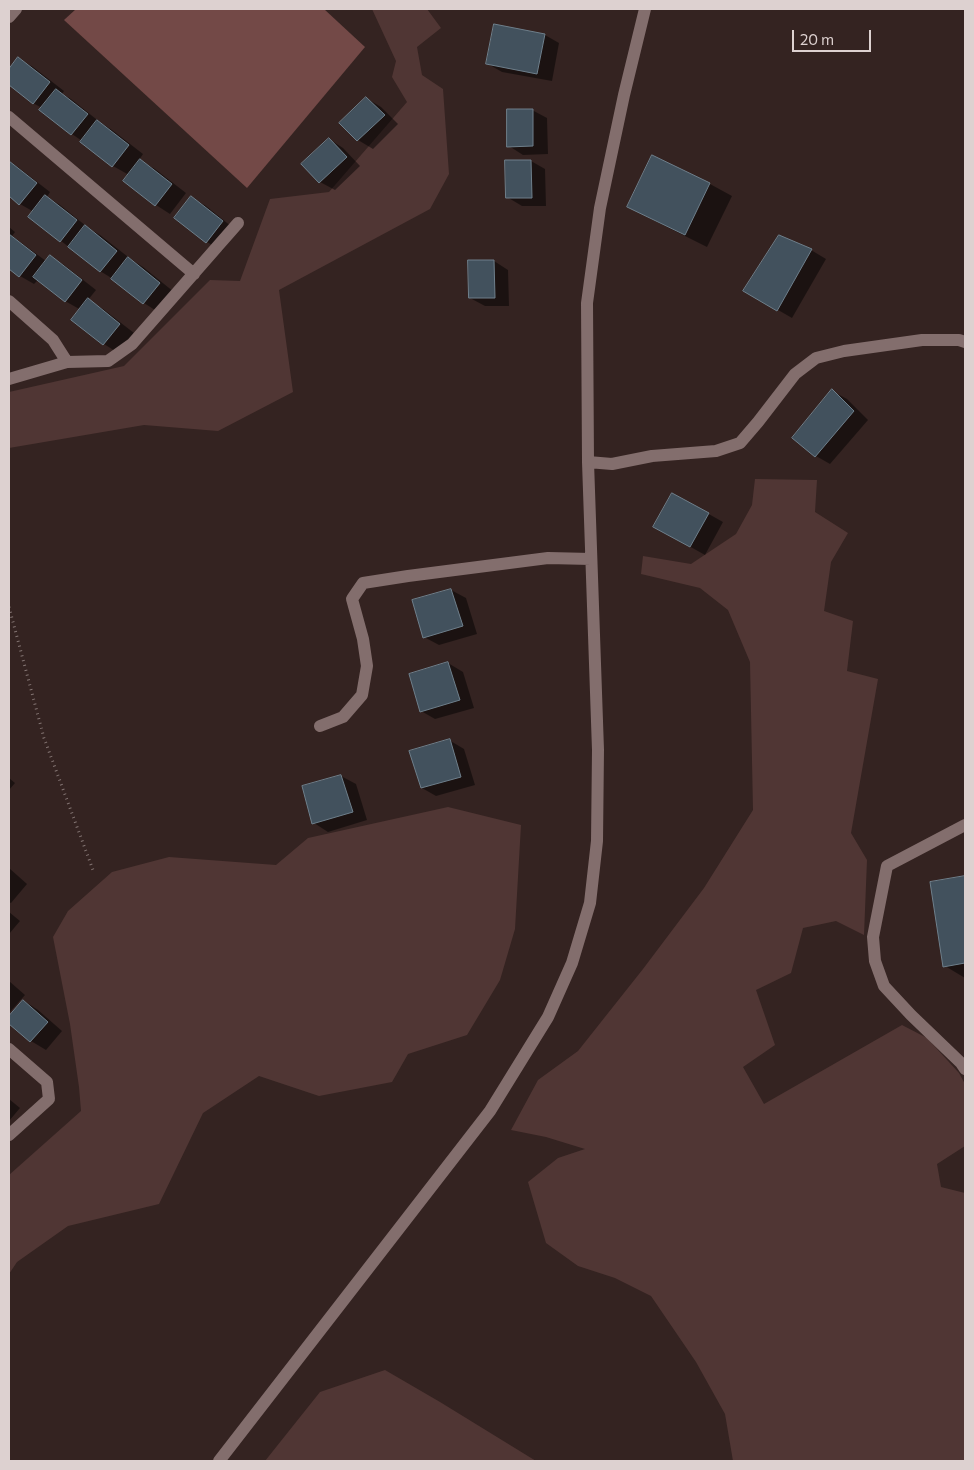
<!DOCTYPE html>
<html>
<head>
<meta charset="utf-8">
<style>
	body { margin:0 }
	#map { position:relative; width:974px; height:1470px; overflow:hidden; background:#342321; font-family:Commissioner,sans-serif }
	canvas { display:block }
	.frame { position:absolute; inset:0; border:10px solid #ddd1d0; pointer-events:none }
	.scale { position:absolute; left:792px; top:30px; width:79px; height:22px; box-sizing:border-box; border:2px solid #ddd1d0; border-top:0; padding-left:6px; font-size:15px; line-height:18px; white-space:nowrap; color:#ddd1d0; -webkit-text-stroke:4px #342321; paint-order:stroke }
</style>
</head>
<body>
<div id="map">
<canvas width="974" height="1470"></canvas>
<div class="frame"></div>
<div class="scale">20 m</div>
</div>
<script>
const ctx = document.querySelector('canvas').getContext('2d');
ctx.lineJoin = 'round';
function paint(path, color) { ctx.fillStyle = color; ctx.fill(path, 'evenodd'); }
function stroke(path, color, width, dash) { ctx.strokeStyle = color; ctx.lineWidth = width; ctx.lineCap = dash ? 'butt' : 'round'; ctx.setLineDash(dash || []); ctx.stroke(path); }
paint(new Path2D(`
	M 372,9 L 427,9 L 441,28 L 417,47 L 422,75 L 443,89 L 449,174 L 430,209 L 279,290 L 293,392 L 218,431 L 144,425 L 9,448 L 9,392 L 124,366 L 210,280 L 240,281 L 270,199 L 329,192 L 407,102 L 392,77 L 396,61 Z
	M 755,479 L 817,480 L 815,512 L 848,533 L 831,562 L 824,611 L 853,621 L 847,671 L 878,679 L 851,833 L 867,860 L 864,935 L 836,921 L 803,928 L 791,973 L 756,990 L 775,1045 L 743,1067 L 764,1104 L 902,1025 L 927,1038 L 959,1073 L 965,1084 L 965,1146 L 937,1164 L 941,1187 L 965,1193 L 965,1461 L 733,1461 L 725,1414 L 696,1362 L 651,1296 L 615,1278 L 578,1266 L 546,1243 L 528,1182 L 558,1158 L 585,1149 L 546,1137 L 511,1130 L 538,1080 L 578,1051 L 643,969 L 704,888 L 753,810 L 750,662 L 728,610 L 700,588 L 641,574 L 643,556 L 691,564 L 736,534 L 752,505 Z
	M 448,807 L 521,825 L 515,929 L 500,980 L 467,1035 L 408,1054 L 392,1082 L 319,1096 L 259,1076 L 203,1113 L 159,1204 L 68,1226 L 17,1262 L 9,1274 L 9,1175 L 81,1111 L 79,1087 L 70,1024 L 53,937 L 68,911 L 112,872 L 169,857 L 276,865 L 308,838 Z
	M 385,1370 L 440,1402 L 536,1461 L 265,1461 L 320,1392 Z`), '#503634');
paint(new Path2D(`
	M 76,9 L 324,9 L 365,47 L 247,188 L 64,20 Z`), '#734947');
paint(new Path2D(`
	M 545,35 L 559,43 L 552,81 L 502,72 L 488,64 Z
	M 18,58 L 33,67 L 64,91 L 62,94 L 71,99 L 101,123 L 112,130 L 143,154 L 139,160 L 155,169 L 186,193 L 170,214 L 156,205 L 129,175 L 113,166 L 82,141 L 72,134 L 41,110 L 42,108 L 33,103 L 9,83 L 9,71 Z
	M 366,98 L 381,107 L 398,124 L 373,149 L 358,140 L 341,123 Z
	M 532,110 L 547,118 L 548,154 L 523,155 L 509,146 Z
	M 329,139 L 343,148 L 360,166 L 335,190 L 320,182 L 303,164 Z
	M 653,156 L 710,184 L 732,196 L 707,247 L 651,219 L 629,207 Z
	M 9,161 L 19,168 L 50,192 L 47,197 L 60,205 L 91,230 L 100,235 L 132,260 L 143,267 L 174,292 L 158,312 L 144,303 L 113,279 L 100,271 L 30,217 L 34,212 L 20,204 L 9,195 Z
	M 531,161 L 545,169 L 546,206 L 522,206 L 507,197 Z
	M 192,198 L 206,206 L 237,231 L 222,251 L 207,242 L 176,218 Z
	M 9,227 L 15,232 L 12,236 L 46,261 L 50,257 L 64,265 L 96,290 L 88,300 L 103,309 L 134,333 L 118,353 L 104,344 L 73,320 L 81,310 L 65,301 L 38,280 L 34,284 L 20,276 L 9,267 Z
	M 811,250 L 826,259 L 792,318 L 745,291 Z
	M 494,261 L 508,270 L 509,306 L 485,306 L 470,298 Z
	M 832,391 L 847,399 L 868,420 L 830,464 L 816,456 Z
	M 673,494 L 723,522 L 705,555 L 655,527 Z
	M 451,590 L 466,598 L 477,634 L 439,645 L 424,637 Z
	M 448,663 L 463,672 L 474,708 L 435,719 L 421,711 Z
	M 449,740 L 464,749 L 475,785 L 436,796 L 422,788 Z
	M 341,776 L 356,784 L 367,820 L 328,832 L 314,823 Z
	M 9,778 L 15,783 L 9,790 Z
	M 9,868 L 27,884 L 11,903 L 9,902 Z
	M 965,878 L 965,978 L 945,966 L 932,883 Z
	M 9,912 L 20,921 L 9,934 Z
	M 9,981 L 25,995 L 9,1013 Z
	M 24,1001 L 38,1010 L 62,1031 L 46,1050 L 31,1041 L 9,1022 L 9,1018 Z
	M 9,1099 L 20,1108 L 9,1121 Z`), '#0007');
const building = new Path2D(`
	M 494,24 L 545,34 L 537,74 L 486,64 Z
	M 18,57 L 50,82 L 33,104 L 9,85 L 9,69 Z
	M 56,89 L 88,114 L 71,135 L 39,110 Z
	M 366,97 L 385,115 L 357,141 L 339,123 Z
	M 507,109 L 533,109 L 533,146 L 507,147 Z
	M 97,120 L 129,145 L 112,167 L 80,142 Z
	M 329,138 L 347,157 L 319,183 L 301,164 Z
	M 652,155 L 710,183 L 685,235 L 627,207 Z
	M 140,159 L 172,184 L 155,206 L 123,181 Z
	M 505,160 L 531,160 L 532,198 L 506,198 Z
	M 9,161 L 37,183 L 19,205 L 9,196 Z
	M 45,195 L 77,220 L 60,242 L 28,217 Z
	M 191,196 L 223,221 L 206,243 L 174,218 Z
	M 85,225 L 117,251 L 100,272 L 68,247 Z
	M 9,234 L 36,255 L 19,277 L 9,269 Z
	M 779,235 L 812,249 L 777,311 L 743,291 Z
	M 50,255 L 82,280 L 65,302 L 33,277 Z
	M 128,257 L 160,283 L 143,304 L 111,279 Z
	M 468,260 L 494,260 L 495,298 L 469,298 Z
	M 88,298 L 120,324 L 103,345 L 71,320 Z
	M 832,389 L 854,411 L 815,457 L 792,438 Z
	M 672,493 L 709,513 L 690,547 L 653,527 Z
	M 451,589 L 463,626 L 423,638 L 412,600 Z
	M 448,662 L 460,700 L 420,712 L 409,674 Z
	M 450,739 L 461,777 L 421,788 L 409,751 Z
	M 341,775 L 353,812 L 312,824 L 302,786 Z
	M 965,876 L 965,963 L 943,967 L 930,882 Z
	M 23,1000 L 48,1022 L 30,1042 L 9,1024 L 9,1016 Z`);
paint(building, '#42515d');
stroke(building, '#6e7f8b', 1);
stroke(new Path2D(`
	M 9,607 L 44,738 L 93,870`), '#837472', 3, [1, 4]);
stroke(new Path2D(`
	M 9,17 L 16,9
	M 9,117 L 194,274
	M 9,301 L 53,340 L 67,362
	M 9,379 L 67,362 L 108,361 L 132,344 L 238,223
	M 588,462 L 612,464 L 652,456 L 716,451 L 740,443 L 758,422 L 795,374 L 816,358 L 844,351 L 922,340 L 959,340 L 965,342
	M 320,726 L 343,717 L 362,695 L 367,666 L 363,639 L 352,599 L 363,583 L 408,576 L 548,558 L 591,559
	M 965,825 L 887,866 L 873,937 L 875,961 L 884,986 L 911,1015 L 961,1063 L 965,1069
	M 9,1049 L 47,1082 L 49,1099 L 9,1135
	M 219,1461 L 490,1111 L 548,1017 L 572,963 L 590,903 L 597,841 L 598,750 L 588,462 L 587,303 L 600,208 L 624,95 L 645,9`), '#836e6d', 12);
</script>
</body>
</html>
